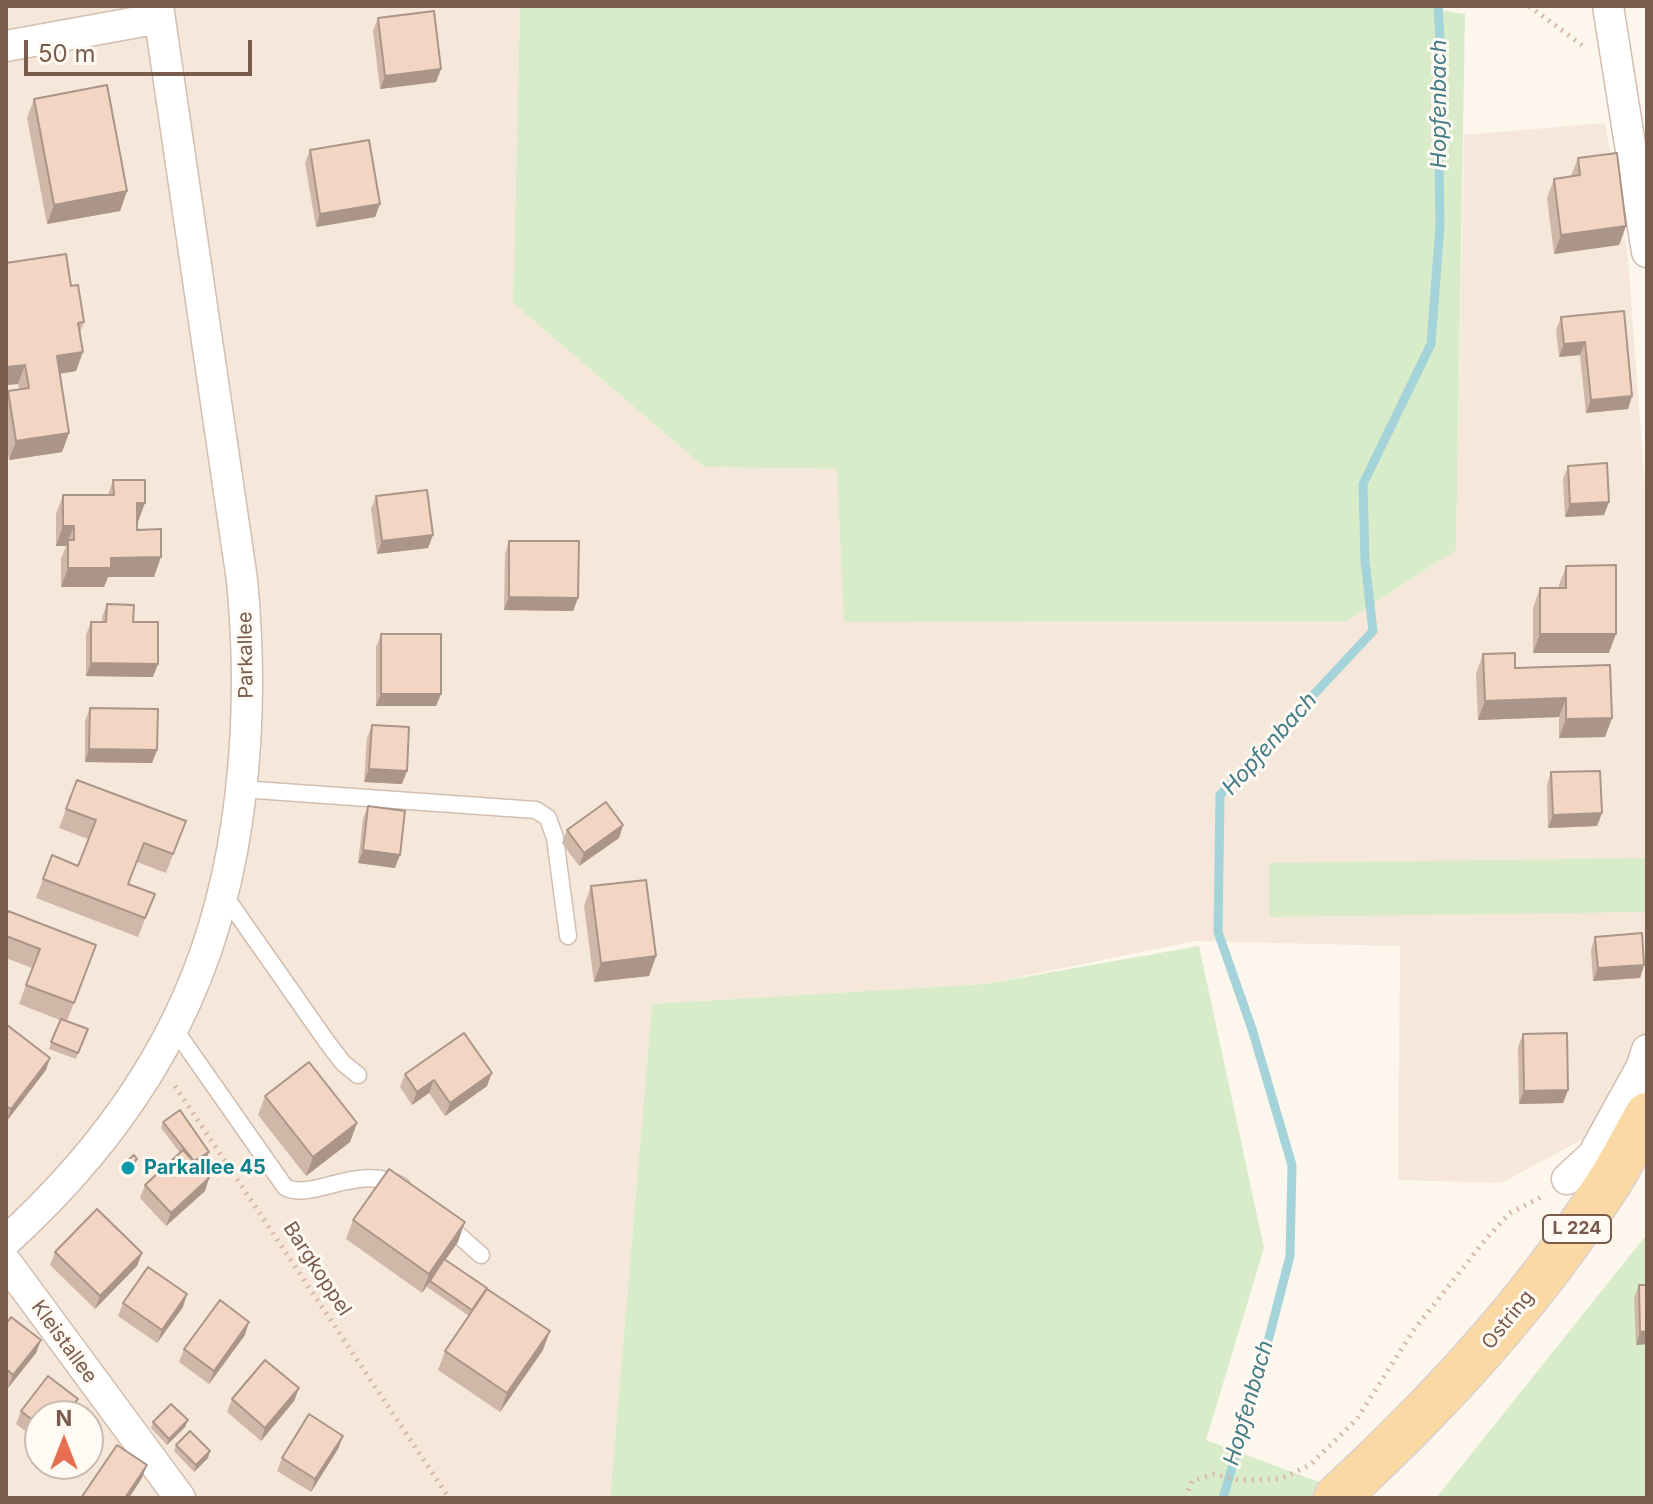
<!DOCTYPE html>
<html>
<head>
<meta charset="utf-8">
<style>
	body { margin:0 }
	#map { position:relative; width:1653px; height:1504px; overflow:hidden; background:#fdf6ec; font-family:Inter,sans-serif }
	canvas { display:block }
	.frame { position:absolute; inset:0; border:8px solid #7a5c4d; pointer-events:none }
	.north { position:absolute; left:24px; top:1400px; width:80px; height:80px; box-sizing:border-box; background:#fffaf3; border:2px solid #cabbb1; border-radius:50%; rotate:0deg; font-size:22px; font-weight:700; line-height:32px; text-align:center; color:#7a5c4d }
	.north::after { content:''; display:block; margin:auto; width:28px; height:36px; background:#e76f51; clip-path:polygon(50% 0,100% 100%,50% 72%,0 100%) }
	.scale { position:absolute; left:24px; top:40px; width:228px; height:36px; box-sizing:border-box; border:4px solid #7a5c4d; border-top:0; padding-left:10px; font-size:24px; line-height:28px; white-space:nowrap; color:#7a5c4d; -webkit-text-stroke:6px #fffaf3; paint-order:stroke }
</style>
</head>
<body>
<div id="map">
<canvas width="1653" height="1504"></canvas>
<div class="frame"></div>
<div class="north">N</div>
<div class="scale">50 m</div>
</div>
<script>
const ctx = document.querySelector('canvas').getContext('2d');
ctx.lineJoin = 'round';
function paint(path, color) { ctx.fillStyle = color; ctx.fill(path, 'evenodd'); }
function stroke(path, color, width, dash) { ctx.strokeStyle = color; ctx.lineWidth = width; ctx.lineCap = dash ? 'butt' : 'round'; ctx.setLineDash(dash || []); ctx.stroke(path); }
function drawText(font, color, halo, rows, align = 'center') {
  ctx.font = font + ' Inter,sans-serif'; ctx.lineWidth = 6; ctx.setLineDash([]); ctx.textBaseline = 'middle'; ctx.strokeStyle = halo; ctx.fillStyle = color; for (const [text, x, y, turn = 0] of rows) {
    ctx.save(); ctx.translate(x, y); ctx.rotate((+turn || 0) * Math.PI / 180); ctx.textAlign = isNaN(turn) ? turn : align; if (halo) ctx.strokeText(text, 0, 0); ctx.fillText(text, 0, 0); ctx.restore();
  }
}
paint(new Path2D(`
	M 6,6 L 520,6 L 513,303 L 704,467 L 837,469 L 845,622 L 1347,621 L 1456,550 L 1464,135 L 1605,123 L 1628,258 L 1647,515 L 1647,1036 L 1585,1138 L 1501,1183 L 1398,1180 L 1400,946 L 1195,941 L 985,984 L 652,1004 L 610,1498 L 6,1498 ZM 40,1416 L 88,1416 L 88,1464 L 40,1464 Z`), '#f5e8da');
paint(new Path2D(`
	M 520,6 L 1417,6 L 1465,14 L 1456,550 L 1347,621 L 844,622 L 837,469 L 704,467 L 513,303 Z
	M 1647,858 L 1647,912 L 1269,917 L 1269,863 Z
	M 1199,946 L 1264,1248 L 1206,1440 L 1362,1498 L 610,1498 L 652,1004 L 985,984 Z
	M 1647,1234 L 1647,1498 L 1436,1498 Z`), '#d8ecc9');
stroke(new Path2D(`
	M 1223,1498 L 1257,1384 L 1290,1256 L 1292,1165 L 1252,1029 L 1218,932 L 1220,795 L 1373,631 L 1365,561 L 1363,484 L 1431,344 L 1440,225 L 1438,106 L 1441,54 L 1438,6`), '#a5d3da', 9);
const service = new Path2D(`
	M 241,789 L 536,810 L 548,818 L 555,838 L 568,936
	M 222,892 L 327,1042 L 343,1063 L 358,1075
	M 173,1027 L 285,1187 C 311,1202 360,1162 402,1186
	M 444,1222 L 481,1255`);
const minor = new Path2D(`
	M 1608,6 L 1647,252
	M 6,46 L 160,18
	M 1567,1179 L 1593,1155 L 1642,1066 L 1647,1050
	M 6,1241 C 81,1173 146,1091 187,999 C 244,872 255,716 242,580 L 158,6
	M 6,1262 L 180,1498`);
const primary = new Path2D(`
	M 1336,1498 C 1439,1403 1532,1302 1608,1184 C 1622,1162 1634,1138 1647,1115`);
stroke(service, '#d1beb0', 19);
stroke(minor, '#d1beb0', 33);
stroke(primary, '#dad1cd', 47);
stroke(new Path2D(`
	M 1529,6 L 1586,48
	M 175,1086 L 449,1498
	M 1185,1498 L 1192,1481 L 1214,1474 L 1239,1480 L 1280,1479 L 1310,1465 L 1357,1419 L 1413,1331 L 1485,1240 L 1510,1213 L 1545,1195`), '#d9b8a5', 5, [2, 6]);
stroke(service, '#fff', 16);
stroke(minor, '#fff', 30);
stroke(primary, '#fbd9a5', 44);
paint(new Path2D(`
	M 378,18 L 441,69 L 436,82 L 380,89 L 373,31 Z
	M 34,99 L 127,191 L 120,211 L 47,224 L 27,118 Z
	M 310,150 L 380,204 L 375,217 L 316,227 L 305,163 Z
	M 1578,158 L 1626,226 L 1619,245 L 1554,254 L 1547,198 L 1554,179 L 1571,176 Z
	M 6,263 L 71,286 L 84,322 L 80,333 L 76,371 L 60,374 L 69,433 L 62,452 L 9,460 L 6,439 L 6,398 L 8,391 L 19,389 L 18,384 L 6,385 Z
	M 1561,317 L 1632,396 L 1628,409 L 1586,413 L 1580,355 L 1559,357 L 1556,330 Z
	M 1568,466 L 1604,515 L 1565,517 L 1563,479 Z
	M 113,480 L 138,522 L 137,522 L 137,530 L 154,577 L 108,577 L 104,587 L 61,587 L 61,559 L 66,546 L 56,546 L 56,514 L 63,495 L 108,495 Z
	M 376,496 L 433,535 L 428,548 L 377,554 L 371,509 Z
	M 509,541 L 578,598 L 573,611 L 504,610 L 505,554 Z
	M 1566,566 L 1609,653 L 1533,653 L 1533,608 L 1540,588 L 1559,588 L 1559,585 Z
	M 107,604 L 133,622 L 153,677 L 86,676 L 86,635 L 91,622 L 102,622 L 102,617 Z
	M 381,634 L 441,694 L 436,706 L 376,706 L 376,647 Z
	M 1483,654 L 1515,668 L 1612,718 L 1605,737 L 1559,738 L 1559,717 L 1478,720 L 1476,674 Z
	M 90,708 L 157,750 L 152,763 L 85,762 L 85,721 Z
	M 372,725 L 402,784 L 364,782 L 367,738 Z
	M 1551,772 L 1602,813 L 1597,826 L 1548,828 L 1547,785 Z
	M 77,780 L 186,821 L 166,873 L 137,862 L 128,884 L 155,894 L 138,937 L 36,898 L 52,855 L 78,866 L 88,839 L 59,828 Z
	M 368,806 L 395,868 L 358,863 L 363,819 Z
	M 623,825 L 619,838 L 579,866 L 562,843 L 567,830 Z
	M 591,886 L 656,956 L 649,976 L 594,982 L 584,906 Z
	M 6,917 L 96,945 L 67,1021 L 88,1029 L 76,1059 L 49,1049 L 60,1020 L 19,1004 L 32,968 L 6,958 Z
	M 1595,937 L 1644,965 L 1640,978 L 1593,981 L 1591,950 Z
	M 6,1026 L 46,1070 L 6,1122 Z
	M 1523,1034 L 1568,1090 L 1563,1103 L 1519,1104 L 1518,1047 Z
	M 405,1074 L 487,1086 L 445,1116 L 429,1093 L 412,1105 L 400,1087 Z
	M 265,1096 L 357,1123 L 350,1142 L 306,1176 L 258,1115 Z
	M 163,1122 L 209,1152 L 206,1158 L 197,1165 L 209,1178 L 205,1191 L 166,1226 L 140,1198 L 145,1185 L 180,1153 L 161,1128 Z
	M 137,1159 L 135,1165 L 124,1175 L 121,1171 L 123,1164 Z
	M 353,1220 L 458,1242 L 445,1260 L 543,1350 L 500,1412 L 438,1370 L 445,1351 L 469,1316 L 427,1287 L 429,1283 L 422,1293 L 346,1239 Z
	M 55,1252 L 142,1253 L 137,1266 L 95,1309 L 50,1265 Z
	M 1639,1285 L 1647,1285 L 1647,1344 L 1636,1345 L 1634,1298 Z
	M 123,1303 L 183,1307 L 157,1343 L 118,1316 Z
	M 6,1324 L 36,1353 L 8,1388 L 6,1386 Z
	M 245,1335 L 209,1384 L 179,1362 L 184,1349 Z
	M 299,1388 L 294,1401 L 261,1441 L 227,1412 L 232,1399 Z
	M 21,1411 L 73,1412 L 70,1416 L 40,1416 L 40,1442 L 16,1424 Z
	M 188,1420 L 185,1427 L 167,1445 L 151,1428 L 153,1422 Z
	M 343,1436 L 338,1449 L 311,1492 L 277,1471 L 282,1458 Z
	M 176,1445 L 208,1458 L 194,1472 L 174,1451 Z`), '#d1b7a8');
paint(new Path2D(`
	M 441,69 L 436,82 L 380,89 L 385,76 Z
	M 127,191 L 120,211 L 47,224 L 54,205 Z
	M 380,204 L 375,217 L 316,227 L 320,214 Z
	M 1626,226 L 1619,245 L 1554,254 L 1561,235 Z
	M 1585,342 L 1580,355 L 1559,357 L 1564,344 Z
	M 83,352 L 76,371 L 50,375 L 57,356 Z
	M 25,365 L 18,384 L 6,385 L 7,367 Z
	M 1632,396 L 1628,409 L 1586,413 L 1591,400 Z
	M 69,433 L 62,452 L 9,460 L 16,441 Z
	M 1609,502 L 1604,515 L 1565,517 L 1570,504 Z
	M 137,503 L 145,503 L 138,522 L 130,522 Z
	M 63,526 L 74,526 L 66,546 L 56,546 Z
	M 433,535 L 428,548 L 377,554 L 382,541 Z
	M 161,557 L 154,577 L 108,577 L 104,587 L 61,587 L 68,568 L 111,558 Z
	M 509,597 L 578,598 L 573,611 L 504,610 Z
	M 1540,634 L 1616,634 L 1609,653 L 1533,653 Z
	M 91,663 L 158,664 L 153,677 L 86,676 Z
	M 381,694 L 441,694 L 436,706 L 376,706 Z
	M 1566,698 L 1559,717 L 1478,720 L 1485,701 Z
	M 1612,718 L 1605,737 L 1559,738 L 1566,719 Z
	M 89,749 L 157,750 L 152,763 L 85,762 Z
	M 369,769 L 407,771 L 402,784 L 364,782 Z
	M 1602,813 L 1597,826 L 1548,828 L 1553,815 Z
	M 623,825 L 619,838 L 579,866 L 584,853 Z
	M 363,850 L 400,855 L 395,868 L 358,863 Z
	M 656,956 L 649,976 L 594,982 L 601,963 Z
	M 1644,965 L 1640,978 L 1593,981 L 1598,968 Z
	M 50,1058 L 46,1070 L 6,1122 L 11,1109 Z
	M 492,1073 L 487,1086 L 445,1116 L 450,1103 Z
	M 434,1080 L 429,1093 L 412,1105 L 417,1092 Z
	M 1568,1090 L 1563,1103 L 1519,1104 L 1524,1091 Z
	M 357,1123 L 350,1142 L 306,1176 L 313,1157 Z
	M 209,1152 L 206,1158 L 192,1168 L 194,1161 Z
	M 137,1159 L 135,1165 L 124,1175 L 127,1169 Z
	M 209,1178 L 205,1191 L 166,1226 L 171,1213 Z
	M 465,1222 L 458,1242 L 422,1293 L 429,1274 Z
	M 142,1253 L 137,1266 L 95,1309 L 100,1296 Z
	M 187,1294 L 183,1307 L 157,1343 L 162,1330 Z
	M 249,1322 L 245,1335 L 209,1384 L 214,1371 Z
	M 550,1331 L 543,1350 L 500,1412 L 507,1393 Z
	M 1647,1331 L 1647,1344 L 1636,1345 L 1640,1332 Z
	M 41,1340 L 36,1353 L 8,1388 L 13,1375 Z
	M 299,1388 L 294,1401 L 261,1441 L 265,1428 Z
	M 78,1399 L 73,1412 L 70,1416 L 64,1416 Z
	M 188,1420 L 185,1427 L 167,1445 L 169,1439 Z
	M 343,1436 L 338,1449 L 311,1492 L 315,1479 Z
	M 210,1451 L 208,1458 L 194,1472 L 196,1465 Z
	M 147,1465 L 142,1478 L 129,1498 L 125,1498 Z`), '#aa9588');
const building = new Path2D(`
	M 434,11 L 441,69 L 385,76 L 378,18 Z
	M 107,85 L 127,191 L 54,205 L 34,99 Z
	M 369,140 L 380,204 L 320,214 L 310,150 Z
	M 1617,153 L 1626,226 L 1561,235 L 1554,179 L 1580,175 L 1578,158 Z
	M 66,254 L 71,286 L 78,285 L 84,322 L 78,323 L 83,352 L 57,356 L 69,433 L 16,441 L 8,391 L 29,388 L 25,365 L 7,367 L 6,362 L 6,263 Z
	M 1624,311 L 1632,396 L 1591,400 L 1585,342 L 1564,344 L 1561,317 Z
	M 1607,463 L 1609,502 L 1570,504 L 1568,466 Z
	M 113,480 L 145,480 L 145,503 L 137,503 L 137,530 L 161,529 L 161,557 L 111,558 L 111,568 L 68,568 L 68,540 L 74,540 L 74,526 L 63,526 L 63,495 L 114,495 Z
	M 427,490 L 433,535 L 382,541 L 376,496 Z
	M 509,541 L 579,541 L 578,598 L 509,597 Z
	M 1616,565 L 1616,634 L 1540,634 L 1540,588 L 1566,588 L 1566,566 Z
	M 107,604 L 134,605 L 133,622 L 158,622 L 158,664 L 91,663 L 91,622 L 106,622 Z
	M 381,634 L 441,634 L 441,694 L 381,694 Z
	M 1515,653 L 1515,668 L 1610,665 L 1612,718 L 1566,719 L 1566,698 L 1485,701 L 1483,654 Z
	M 90,708 L 158,709 L 157,750 L 89,749 Z
	M 372,725 L 409,727 L 407,771 L 369,769 Z
	M 1600,771 L 1602,813 L 1553,815 L 1551,772 Z
	M 77,780 L 186,821 L 173,854 L 144,843 L 128,884 L 155,894 L 145,918 L 43,879 L 52,855 L 78,866 L 96,820 L 66,809 Z
	M 606,802 L 623,825 L 584,853 L 567,830 Z
	M 368,806 L 405,811 L 400,855 L 363,850 Z
	M 646,880 L 656,956 L 601,963 L 591,886 Z
	M 8,911 L 96,945 L 74,1003 L 26,985 L 40,949 L 6,936 L 6,917 Z
	M 1642,933 L 1644,965 L 1598,968 L 1595,937 Z
	M 61,1019 L 88,1029 L 78,1053 L 51,1042 Z
	M 7,1025 L 50,1058 L 11,1109 L 6,1106 Z
	M 464,1033 L 492,1073 L 450,1103 L 434,1080 L 417,1092 L 405,1074 Z
	M 1567,1033 L 1568,1090 L 1524,1091 L 1523,1034 Z
	M 309,1062 L 357,1123 L 313,1157 L 265,1096 Z
	M 180,1110 L 209,1152 L 194,1161 L 163,1122 Z
	M 183,1150 L 209,1178 L 171,1213 L 145,1185 Z
	M 134,1155 L 137,1159 L 127,1169 L 123,1164 Z
	M 389,1169 L 465,1222 L 429,1274 L 353,1220 Z
	M 97,1209 L 142,1253 L 100,1296 L 55,1252 Z
	M 444,1259 L 487,1288 L 472,1310 L 430,1281 Z
	M 148,1267 L 187,1294 L 162,1330 L 123,1303 Z
	M 1639,1285 L 1647,1285 L 1647,1331 L 1640,1332 Z
	M 487,1289 L 550,1331 L 507,1393 L 445,1351 Z
	M 220,1300 L 249,1322 L 214,1371 L 184,1349 Z
	M 11,1317 L 41,1340 L 13,1375 L 6,1369 L 6,1324 Z
	M 265,1360 L 299,1388 L 265,1428 L 232,1399 Z
	M 48,1376 L 78,1399 L 64,1416 L 40,1416 L 40,1426 L 21,1411 Z
	M 171,1404 L 188,1420 L 169,1439 L 153,1422 Z
	M 309,1414 L 343,1436 L 315,1479 L 282,1458 Z
	M 190,1431 L 210,1451 L 196,1465 L 176,1445 Z
	M 117,1445 L 147,1465 L 125,1498 L 81,1498 Z`);
paint(building, '#f3d5c3');
stroke(building, '#aa9588', 2);
for (const [x, y, r, color] of [
	[128,1168,8,"#0f9aa8"]
]) { const dot = new Path2D(); dot.arc(x, y, r, 0, 2 * Math.PI); ctx.fillStyle = color; ctx.fill(dot); stroke(dot, '#fffaf3', 3); }
for (const [x, y, w] of [
	[1577,1229,68]
]) { const box = new Path2D(); box.roundRect(x - w / 2, y - 14, w, 28, 6); ctx.fillStyle = '#fffaf3'; ctx.fill(box); stroke(box, '#7a5c4d', 2); }
drawText('bold 18px', '#7a5c4d', null, [
	["L 224",1577,1229]
]);
drawText('20px', '#7a5c4d', '#fffaf3', [
	["Parkallee",246,655,-91],
	["Bargkoppel",317,1269,57],
	["Ostring",1508,1320,-51],
	["Kleistallee",64,1342,54]
]);
drawText('bold 20px', '#0d838f', '#fffaf3', [
	["Parkallee 45",144,1168]
], 'left');
drawText('italic 22px', '#437c86', '#fffaf3', [
	["Hopfenbach",1439,104,-90],
	["Hopfenbach",1270,744,-48],
	["Hopfenbach",1249,1403,-74]
]);
</script>
</body>
</html>
